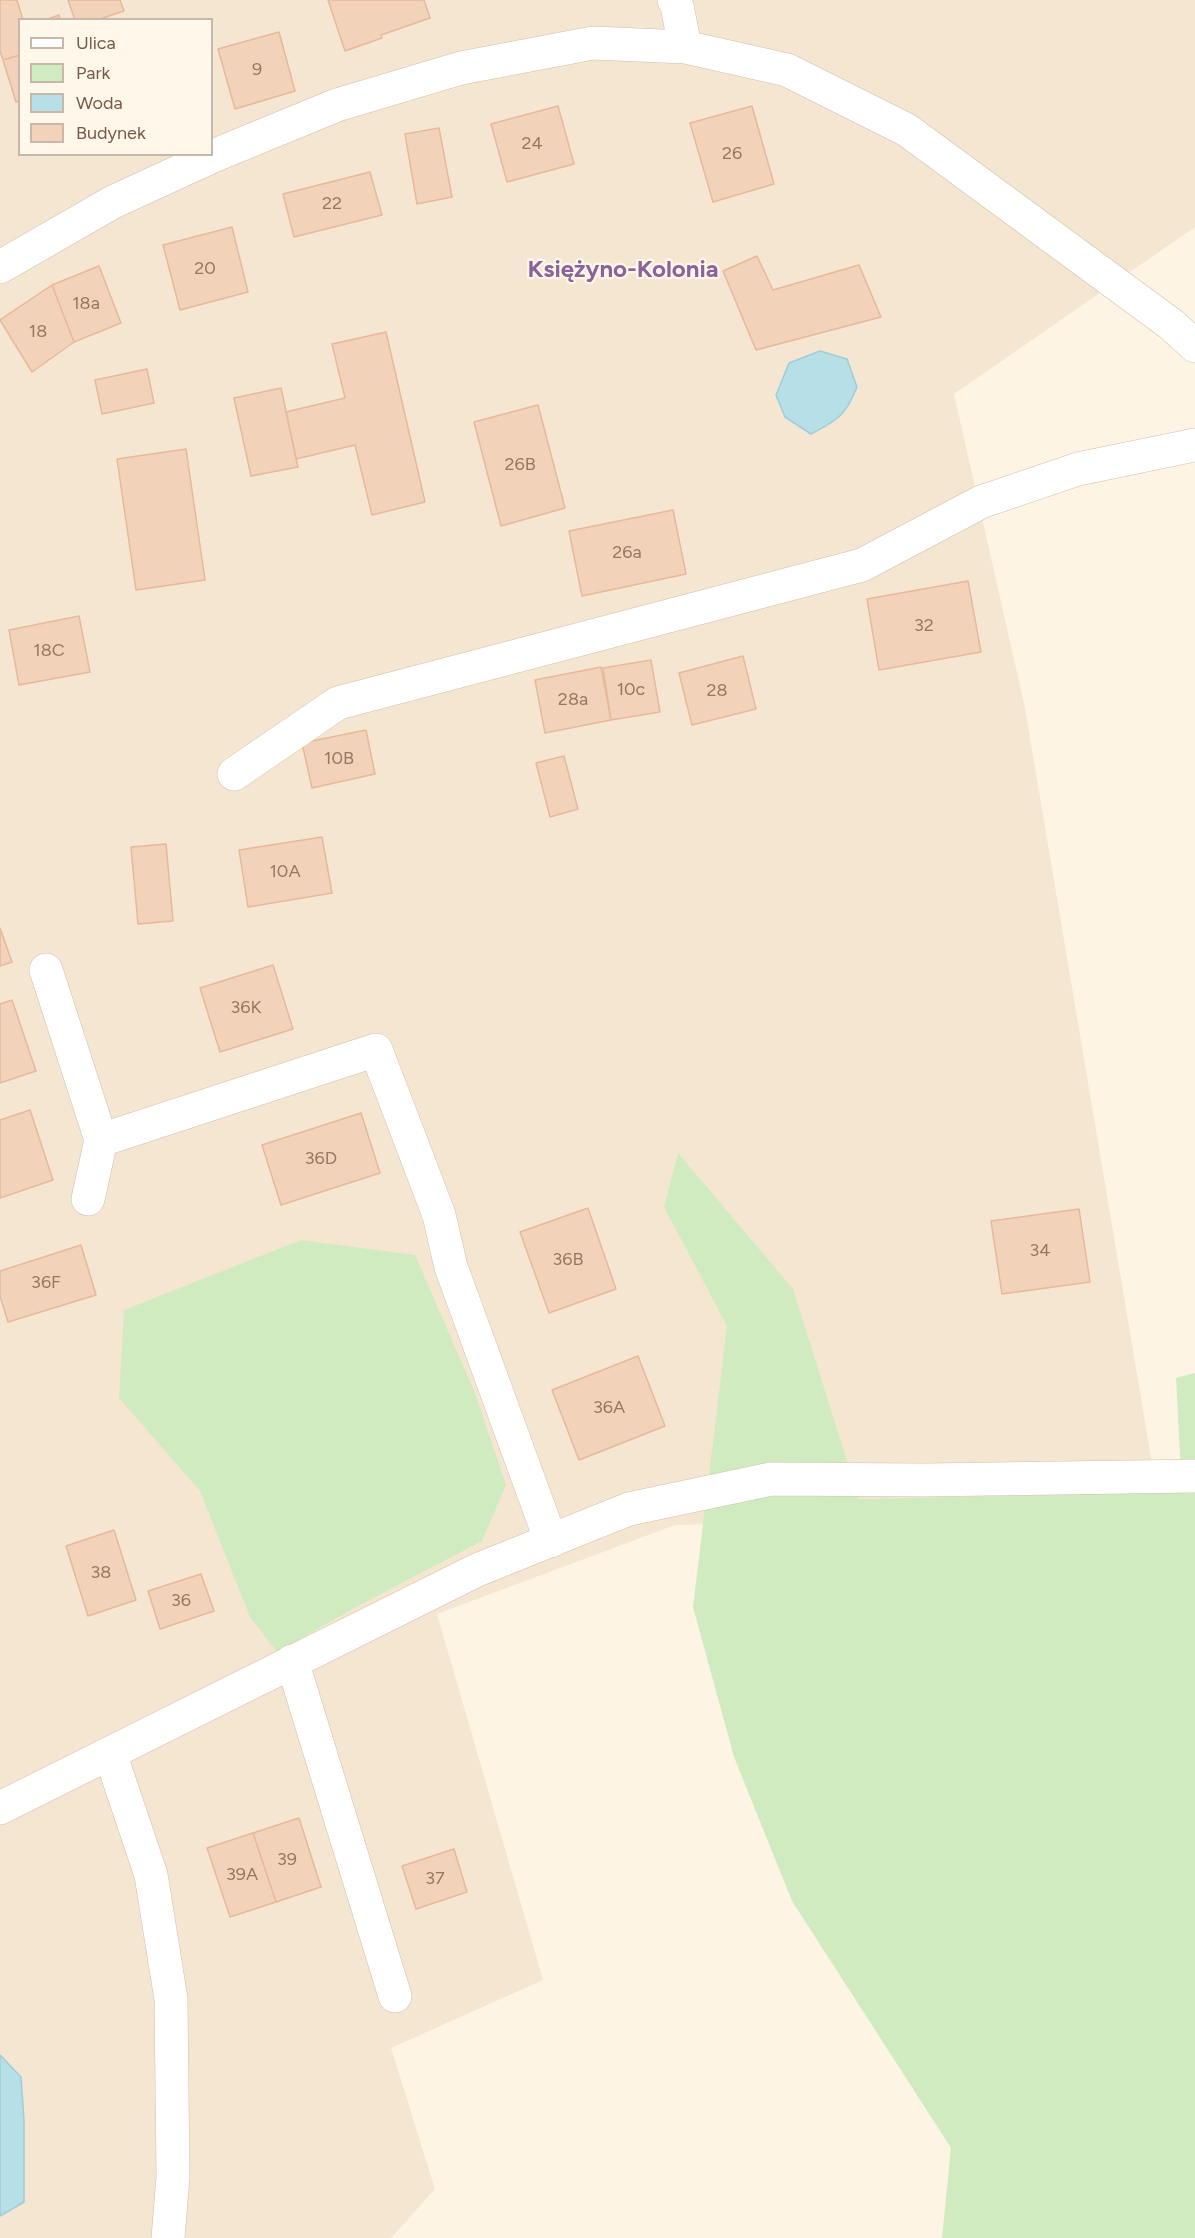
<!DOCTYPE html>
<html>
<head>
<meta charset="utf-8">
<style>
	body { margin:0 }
	#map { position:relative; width:1195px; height:2238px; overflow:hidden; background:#fdf4e3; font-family:Figtree,sans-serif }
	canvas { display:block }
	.legend { position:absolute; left:18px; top:18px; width:195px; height:138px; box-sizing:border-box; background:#fff7ea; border:2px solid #c8b8a9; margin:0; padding:8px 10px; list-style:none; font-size:18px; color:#765a48 }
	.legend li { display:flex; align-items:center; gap:12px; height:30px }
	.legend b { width:30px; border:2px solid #c8b8a9 }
</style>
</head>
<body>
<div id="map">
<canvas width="1195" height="2238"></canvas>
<ul class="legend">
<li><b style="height:8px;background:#fff"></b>Ulica</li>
<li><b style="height:16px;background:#d1ebc1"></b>Park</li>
<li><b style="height:16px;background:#b7dfe7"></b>Woda</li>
<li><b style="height:16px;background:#f3d2ba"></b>Budynek</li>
</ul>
</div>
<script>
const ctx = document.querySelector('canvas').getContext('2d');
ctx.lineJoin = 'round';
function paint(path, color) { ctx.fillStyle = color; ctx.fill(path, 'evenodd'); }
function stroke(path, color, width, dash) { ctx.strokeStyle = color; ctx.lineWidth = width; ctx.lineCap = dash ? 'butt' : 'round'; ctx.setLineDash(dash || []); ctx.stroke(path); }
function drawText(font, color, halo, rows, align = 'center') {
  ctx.font = font + ' Figtree,sans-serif'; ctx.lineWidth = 4.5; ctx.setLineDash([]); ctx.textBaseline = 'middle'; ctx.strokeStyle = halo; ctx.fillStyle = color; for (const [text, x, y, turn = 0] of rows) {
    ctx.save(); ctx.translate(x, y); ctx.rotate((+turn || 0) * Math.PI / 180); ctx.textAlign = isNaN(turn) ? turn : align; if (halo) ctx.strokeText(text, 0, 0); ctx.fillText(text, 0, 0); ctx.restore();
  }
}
paint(new Path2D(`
	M 0,0 L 1195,0 L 1195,227 L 954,394 L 1025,708 L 1160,1511 L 675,1525 L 437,1614 L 543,1980 L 391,2048 L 435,2189 L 391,2238 L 0,2238 ZM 20,20 L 212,20 L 212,154 L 20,154 Z`), '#f5e6d1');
paint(new Path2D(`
	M 678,1153 L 793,1289 L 859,1499 L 1182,1492 L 1176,1378 L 1195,1373 L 1195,2238 L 942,2238 L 951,2148 L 792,1901 L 734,1757 L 693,1607 L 727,1326 L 664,1207 Z
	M 301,1240 L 415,1255 L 475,1393 L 506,1485 L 482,1541 L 356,1607 L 277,1652 L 250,1617 L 200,1491 L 119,1398 L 124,1310 Z`), '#d1ebc1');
const water = new Path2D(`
	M 820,351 L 847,359 L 857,387 C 846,415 838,420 811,434 L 785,417 L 776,395 L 789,363 Z
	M 0,2055 L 21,2077 L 24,2120 L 24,2202 L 0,2216 Z`);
paint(water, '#b7dfe7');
stroke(water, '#9dced9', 1.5);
const building = new Path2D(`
	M 0,0 L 17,0 L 23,20 L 20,20 L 20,55 L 3,60 L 0,51 Z
	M 68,0 L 120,0 L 124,11 L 97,20 L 75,20 Z
	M 328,0 L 424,0 L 430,18 L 381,35 L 382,38 L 345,51 Z
	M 59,15 L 60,20 L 45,20 Z
	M 279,32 L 295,91 L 235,109 L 218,49 Z
	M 20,55 L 20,101 L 16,102 L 3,60 Z
	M 558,106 L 574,164 L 507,182 L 491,124 Z
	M 752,106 L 774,184 L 713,202 L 690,123 Z
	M 439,128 L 452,197 L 417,204 L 405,134 Z
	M 370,172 L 382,215 L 294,237 L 283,194 Z
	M 232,227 L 248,292 L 180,310 L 163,245 Z
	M 757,256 L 773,290 L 859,265 L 881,317 L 756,350 L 723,271 Z
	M 99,266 L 121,323 L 74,342 L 52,285 Z
	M 52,285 L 74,342 L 32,372 L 0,320 Z
	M 386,332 L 425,502 L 372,515 L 355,445 L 296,459 L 286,412 L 345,398 L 332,344 Z
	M 147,369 L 154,403 L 102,414 L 95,380 Z
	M 281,388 L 298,467 L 251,476 L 234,398 Z
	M 538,405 L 565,508 L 501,526 L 474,422 Z
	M 186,449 L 205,580 L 136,590 L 117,459 Z
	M 673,510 L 686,574 L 582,596 L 569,531 Z
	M 968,581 L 981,652 L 879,670 L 867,599 Z
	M 79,616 L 90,672 L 19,685 L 9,630 Z
	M 743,656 L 756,709 L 692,725 L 679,673 Z
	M 651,660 L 660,712 L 611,720 L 603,668 Z
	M 601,667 L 611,720 L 545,733 L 535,680 Z
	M 366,730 L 375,774 L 312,788 L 302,743 Z
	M 564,756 L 578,809 L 550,817 L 536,763 Z
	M 322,837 L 332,893 L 248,907 L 239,850 Z
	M 166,844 L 173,921 L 138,924 L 131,847 Z
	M 0,928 L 12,962 L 0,966 Z
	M 273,965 L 293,1029 L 220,1052 L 200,988 Z
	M 12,1000 L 36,1071 L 0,1083 L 0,1004 Z
	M 30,1110 L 53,1180 L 0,1198 L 0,1120 Z
	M 361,1113 L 380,1173 L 281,1205 L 262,1145 Z
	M 588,1208 L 616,1289 L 549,1313 L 520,1232 Z
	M 1079,1209 L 1090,1282 L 1002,1294 L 991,1221 Z
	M 81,1245 L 96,1295 L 8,1322 L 0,1296 L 0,1271 Z
	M 638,1356 L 665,1426 L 579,1460 L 552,1390 Z
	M 114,1530 L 136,1600 L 88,1616 L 66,1546 Z
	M 201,1574 L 214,1611 L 160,1629 L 148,1591 Z
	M 299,1818 L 321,1887 L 276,1902 L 253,1833 Z
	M 253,1833 L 276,1902 L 230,1917 L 207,1848 Z
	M 454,1849 L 467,1892 L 416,1909 L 402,1866 Z`);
paint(building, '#f3d2ba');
stroke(building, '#e6b99a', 1.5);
const minor = new Path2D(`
	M 674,0 L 677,6 L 685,47
	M 0,267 L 113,202 L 213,156 L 337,105 L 461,68 L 593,43 L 685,47 L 787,70 L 907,130 L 1172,325 L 1195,346
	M 234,774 L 338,703 L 862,565 L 981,502 L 1078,469 L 1195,445
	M 46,970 L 101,1140 L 88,1199
	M 101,1140 L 376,1050 L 439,1215 L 451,1267 L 551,1541
	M 292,1661 L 395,1996
	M 110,1753 L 151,1875 L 171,1999 L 173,2177 L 168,2238
	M 0,1808 L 477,1570 L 629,1509 L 771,1479 L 925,1480 L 1195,1476`);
stroke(minor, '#d1beac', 34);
stroke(minor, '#fff', 33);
drawText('18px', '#957864', null, [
	["9",257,70],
	["24",532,144],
	["26",732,154],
	["22",332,204],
	["20",205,269],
	["18a",86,304],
	["18",38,332],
	["26B",520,465],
	["26a",627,553],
	["32",924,626],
	["18C",49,651],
	["10c",631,690],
	["28",717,691],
	["28a",573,700],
	["10B",339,759],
	["10A",285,872],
	["36K",246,1008],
	["36D",321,1159],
	["34",1040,1251],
	["36B",568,1260],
	["36F",46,1283],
	["36A",609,1408],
	["38",101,1573],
	["36",181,1601],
	["39",287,1860],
	["39A",242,1875],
	["37",435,1879]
]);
drawText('bold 24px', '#89639a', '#fff7ea', [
	["Księżyno-Kolonia",623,270]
]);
</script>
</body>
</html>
